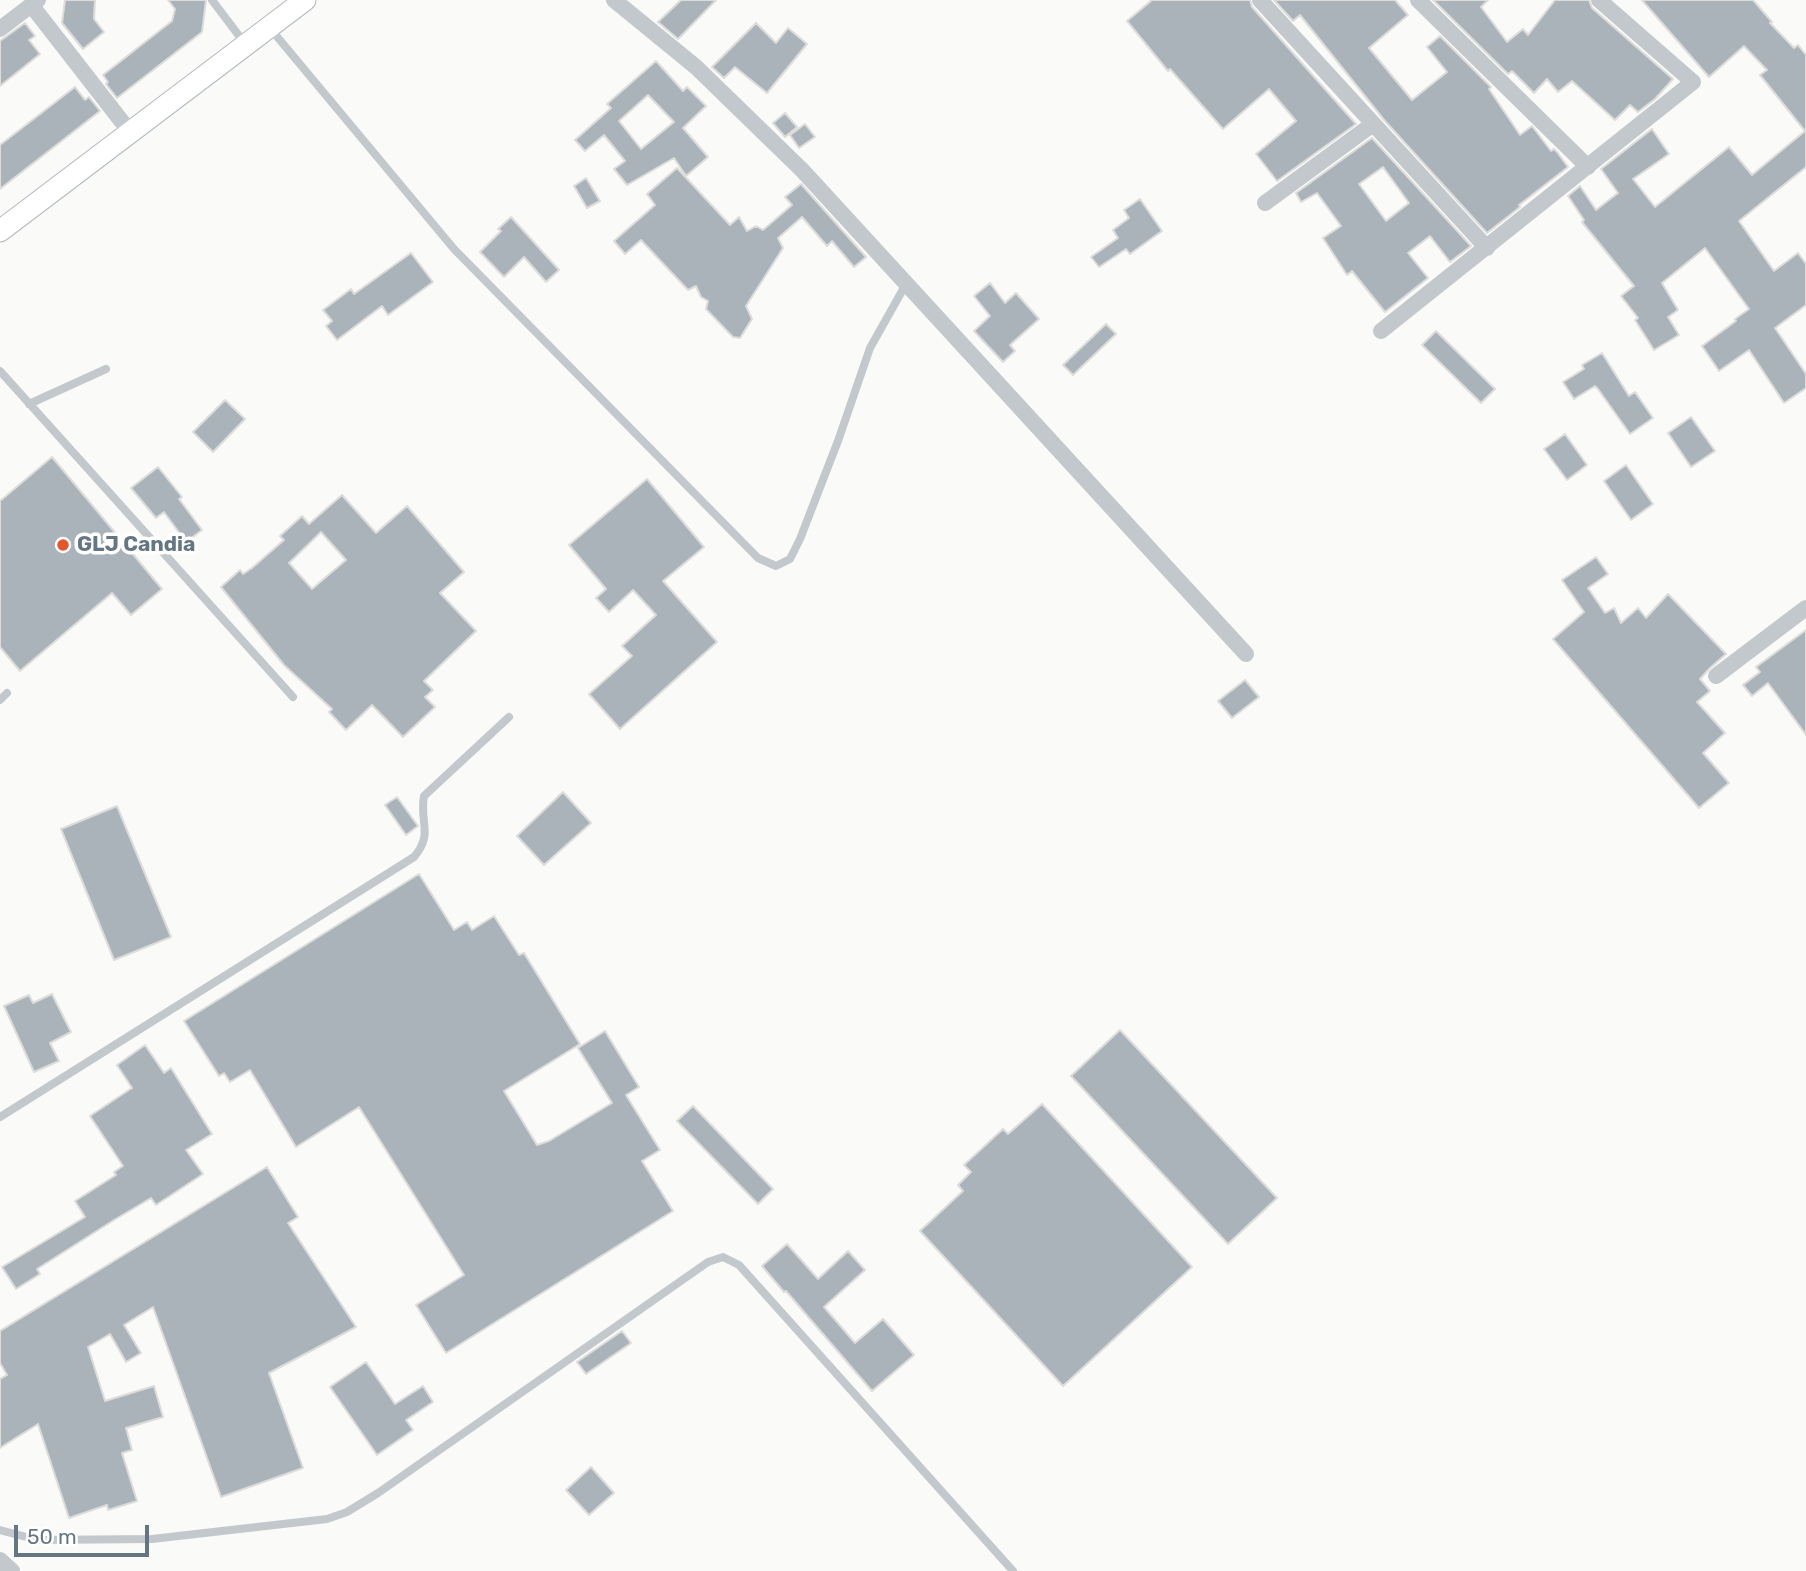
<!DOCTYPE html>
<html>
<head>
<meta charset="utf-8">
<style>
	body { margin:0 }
	#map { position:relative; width:1806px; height:1571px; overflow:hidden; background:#fafaf8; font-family:Rubik,sans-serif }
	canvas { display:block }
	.scale { position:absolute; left:14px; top:1525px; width:135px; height:32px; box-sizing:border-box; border:4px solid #657683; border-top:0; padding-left:9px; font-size:21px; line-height:24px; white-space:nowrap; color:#657683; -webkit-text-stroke:5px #fff; paint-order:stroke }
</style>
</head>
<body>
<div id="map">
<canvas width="1806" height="1571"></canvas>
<div class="scale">50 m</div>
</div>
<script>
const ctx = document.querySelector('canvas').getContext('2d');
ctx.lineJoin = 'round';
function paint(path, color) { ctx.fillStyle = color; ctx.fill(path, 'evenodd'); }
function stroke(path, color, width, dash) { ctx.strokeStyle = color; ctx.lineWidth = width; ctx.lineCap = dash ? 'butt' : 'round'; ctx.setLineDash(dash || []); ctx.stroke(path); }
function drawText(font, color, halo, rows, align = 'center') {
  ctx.font = font + ' Rubik,sans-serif'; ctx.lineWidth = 7; ctx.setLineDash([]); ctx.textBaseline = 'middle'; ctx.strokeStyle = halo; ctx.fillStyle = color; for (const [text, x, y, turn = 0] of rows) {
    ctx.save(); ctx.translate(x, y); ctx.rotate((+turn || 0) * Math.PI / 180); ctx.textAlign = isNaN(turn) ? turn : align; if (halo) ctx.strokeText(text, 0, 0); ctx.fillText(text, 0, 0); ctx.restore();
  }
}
const building = new Path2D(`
	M 65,0 L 95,0 L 94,19 L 104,32 L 83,49 L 62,23 Z
	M 168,0 L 206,0 L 202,32 L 117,98 L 106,84 L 108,82 L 103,75 L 172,21 L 175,9 Z
	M 681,0 L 716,0 L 678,39 L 658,22 Z
	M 1152,0 L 1250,0 L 1252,7 L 1356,124 L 1277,181 L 1256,154 L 1296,121 L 1269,89 L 1223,129 L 1170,69 L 1168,71 L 1127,21 Z
	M 1274,0 L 1395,0 L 1408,15 L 1369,48 L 1412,100 L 1447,72 L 1427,47 L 1440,36 L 1491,87 L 1489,89 L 1520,135 L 1532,126 L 1551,151 L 1554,149 L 1557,152 L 1568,167 L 1519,205 L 1520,207 L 1487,233 L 1385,121 L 1300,15 L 1293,21 Z
	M 1433,0 L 1488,0 L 1481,7 L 1507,42 L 1523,29 L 1528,35 L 1555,0 L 1589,0 L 1592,8 L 1673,79 L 1655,99 L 1638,112 L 1630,105 L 1615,120 L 1572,81 L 1558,92 L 1547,79 L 1534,93 L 1512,71 L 1508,74 Z
	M 1642,0 L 1753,0 L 1772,22 L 1770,23 L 1794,48 L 1798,45 L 1806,55 L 1806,167 L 1739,221 L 1774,271 L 1798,253 L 1806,264 L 1806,305 L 1775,328 L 1806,374 L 1806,388 L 1784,403 L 1749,350 L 1719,371 L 1702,346 L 1736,321 L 1735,319 L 1749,309 L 1705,248 L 1662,283 L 1678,310 L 1668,317 L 1679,335 L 1654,350 L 1635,320 L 1638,318 L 1621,296 L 1634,286 L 1582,222 L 1584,220 L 1568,196 L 1580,186 L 1596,210 L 1618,193 L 1601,169 L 1652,129 L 1669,154 L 1633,179 L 1655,207 L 1729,147 L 1752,175 L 1805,131 L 1760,75 L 1767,70 L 1744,46 L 1709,77 Z
	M 25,23 L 35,36 L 29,40 L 40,54 L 0,86 L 0,41 Z
	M 756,23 L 776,43 L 788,28 L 807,44 L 767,93 L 735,67 L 724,78 L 712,67 Z
	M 656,61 L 683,91 L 687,87 L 706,106 L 683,128 L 708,157 L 686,176 L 674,158 L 627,185 L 614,169 L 625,161 L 604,135 L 585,151 L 575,140 L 611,108 L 607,104 ZM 648,95 L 674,122 L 641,149 L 619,121 Z
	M 75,87 L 85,100 L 89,97 L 100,111 L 0,189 L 0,145 Z
	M 785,113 L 797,127 L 785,137 L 773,123 Z
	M 805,124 L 815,137 L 799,148 L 790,135 Z
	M 1372,138 L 1471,246 L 1450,262 L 1430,236 L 1408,253 L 1428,278 L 1385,312 L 1352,271 L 1347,275 L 1323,238 L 1341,226 L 1317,193 L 1301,202 L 1296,193 ZM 1383,167 L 1409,203 L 1386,221 L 1359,184 Z
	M 677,168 L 730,225 L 739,217 L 747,231 L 756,226 L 763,230 L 792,205 L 785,197 L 801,184 L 866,257 L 854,267 L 832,241 L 827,246 L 802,217 L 778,238 L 783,248 L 746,306 L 752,319 L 740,338 L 733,337 L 706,309 L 708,301 L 701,297 L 696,286 L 688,290 L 641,240 L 625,254 L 614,241 L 655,205 L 647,194 Z
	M 586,178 L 600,201 L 587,208 L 574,186 Z
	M 1140,199 L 1162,231 L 1130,254 L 1126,249 L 1099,267 L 1091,257 L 1118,238 L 1113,230 L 1129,218 L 1124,210 Z
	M 511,217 L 559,270 L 546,282 L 524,257 L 504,277 L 480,252 L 501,231 L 498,229 Z
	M 411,253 L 433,282 L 388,315 L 382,306 L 337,340 L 326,326 L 332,321 L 323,310 L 351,289 L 354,294 Z
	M 990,283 L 1005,303 L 1016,293 L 1039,319 L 1010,345 L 1015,351 L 1003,362 L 974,331 L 990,316 L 974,296 Z
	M 1106,324 L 1116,334 L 1073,375 L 1063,365 Z
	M 1436,331 L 1495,389 L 1481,403 L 1422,345 Z
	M 1602,353 L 1629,396 L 1635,392 L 1653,418 L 1630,434 L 1598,389 L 1595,386 L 1574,399 L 1563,382 L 1584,369 L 1582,365 Z
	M 225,400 L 245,419 L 213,452 L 193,432 Z
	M 1691,417 L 1715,451 L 1691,467 L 1668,433 Z
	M 1565,434 L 1587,465 L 1567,480 L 1544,449 Z
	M 52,457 L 162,589 L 131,615 L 112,593 L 20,671 L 0,647 L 0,501 Z
	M 1626,465 L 1653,504 L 1631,520 L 1604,481 Z
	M 158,467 L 182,497 L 179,499 L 202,530 L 186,542 L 164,512 L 156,518 L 131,488 Z
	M 647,479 L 704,547 L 663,581 L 717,642 L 620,729 L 589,694 L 632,656 L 622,646 L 656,615 L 633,590 L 609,612 L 596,598 L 606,589 L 569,545 Z
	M 342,495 L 376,533 L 407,506 L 464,572 L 440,593 L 476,631 L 424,681 L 433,690 L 425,697 L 435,707 L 403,737 L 372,705 L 346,730 L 329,712 L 332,709 L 284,665 L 221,587 L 240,570 L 243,574 L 252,568 L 284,540 L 280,536 L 302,516 L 309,524 ZM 321,532 L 346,560 L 312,589 L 289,563 Z
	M 1596,557 L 1608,574 L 1588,588 L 1605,613 L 1614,608 L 1621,623 L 1638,608 L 1646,618 L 1668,594 L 1726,654 L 1710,668 L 1700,679 L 1710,691 L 1697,702 L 1725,733 L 1703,753 L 1729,783 L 1699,808 L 1553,639 L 1584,612 L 1562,580 Z
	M 1806,630 L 1806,735 L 1768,683 L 1752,696 L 1743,685 L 1760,672 L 1756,667 Z
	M 1245,680 L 1259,697 L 1232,718 L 1218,701 Z
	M 563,792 L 591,823 L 544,865 L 517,836 Z
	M 397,797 L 418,826 L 406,835 L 385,805 Z
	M 117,806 L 171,937 L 114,960 L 61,829 Z
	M 419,874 L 454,930 L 467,922 L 472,930 L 494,916 L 519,955 L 524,953 L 580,1044 L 504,1091 L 537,1145 L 549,1141 L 612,1103 L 578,1048 L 605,1031 L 639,1087 L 626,1095 L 660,1150 L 642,1161 L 673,1211 L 446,1353 L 416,1305 L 464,1275 L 359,1107 L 296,1147 L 250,1070 L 230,1082 L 224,1073 L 219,1076 L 184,1021 Z
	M 52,994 L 71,1032 L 50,1043 L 59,1061 L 34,1072 L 4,1006 L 29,995 L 33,1003 Z
	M 1120,1030 L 1277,1198 L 1228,1244 L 1071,1076 Z
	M 145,1045 L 164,1073 L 171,1068 L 212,1134 L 186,1150 L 203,1174 L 156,1205 L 151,1198 L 114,1220 L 37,1269 L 40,1274 L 16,1289 L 2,1267 L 85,1217 L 75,1201 L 116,1175 L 114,1172 L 123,1166 L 90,1116 L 132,1088 L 117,1065 Z
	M 1042,1104 L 1192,1267 L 1063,1386 L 920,1231 L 963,1191 L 958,1185 L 971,1172 L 964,1165 L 1003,1129 L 1008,1134 Z
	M 693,1106 L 773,1189 L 758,1204 L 677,1121 Z
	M 267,1167 L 298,1217 L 288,1223 L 356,1327 L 269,1373 L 303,1468 L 221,1497 L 153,1307 L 124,1325 L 141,1353 L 126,1362 L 110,1334 L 88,1347 L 105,1401 L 154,1386 L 163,1417 L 126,1428 L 132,1450 L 122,1453 L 137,1501 L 108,1510 L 107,1505 L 69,1518 L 38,1424 L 0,1448 L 0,1379 L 7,1375 L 0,1363 L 0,1331 Z
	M 787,1244 L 818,1279 L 848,1251 L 865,1270 L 824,1307 L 855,1343 L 883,1319 L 914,1355 L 872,1391 L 786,1291 L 784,1292 L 762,1266 Z
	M 622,1331 L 631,1343 L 586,1374 L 577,1362 Z
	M 366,1362 L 395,1404 L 423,1386 L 433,1402 L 406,1420 L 413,1430 L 377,1455 L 330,1387 Z
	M 591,1467 L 614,1493 L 589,1515 L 566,1490 Z`);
paint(building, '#aab3b9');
stroke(building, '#dcdcda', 2);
const secondary = new Path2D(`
	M 0,231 L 305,0`);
stroke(secondary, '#b3babf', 23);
stroke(new Path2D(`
	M 212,0 L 246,45
	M 269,27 L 454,249 L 758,558 L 776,566 L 790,559 L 800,539 L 838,441 L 870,348 L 906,284
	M 0,371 L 293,697
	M 29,404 L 106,369
	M 0,700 L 7,693
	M 0,1117 L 414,857 C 434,833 419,823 424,796 L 509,717
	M 0,1530 L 38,1540 L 152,1539 L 327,1519 L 347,1512 L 378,1493 L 708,1262 L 723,1257 L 739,1265 L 1013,1571`), '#c3c8cc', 8);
stroke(new Path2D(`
	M 614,0 L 696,67 L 802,170 L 1246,654
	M 1260,0 L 1487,248
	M 1418,0 L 1588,167
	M 32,6 L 130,132
	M 0,29 L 38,0
	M 1265,203 L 1373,124
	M 1381,331 L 1693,82 L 1599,0
	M 1716,676 L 1806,608
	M 0,1560 L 12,1571`), '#c3c8cc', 16);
stroke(secondary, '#fff', 21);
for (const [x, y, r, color] of [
	[63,545,7,"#e4572e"]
]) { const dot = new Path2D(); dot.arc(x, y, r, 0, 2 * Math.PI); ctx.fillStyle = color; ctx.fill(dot); stroke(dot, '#fff', 2.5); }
drawText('bold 21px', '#657683', '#fff', [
	["GLJ Candia",77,545]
], 'left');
</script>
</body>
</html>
